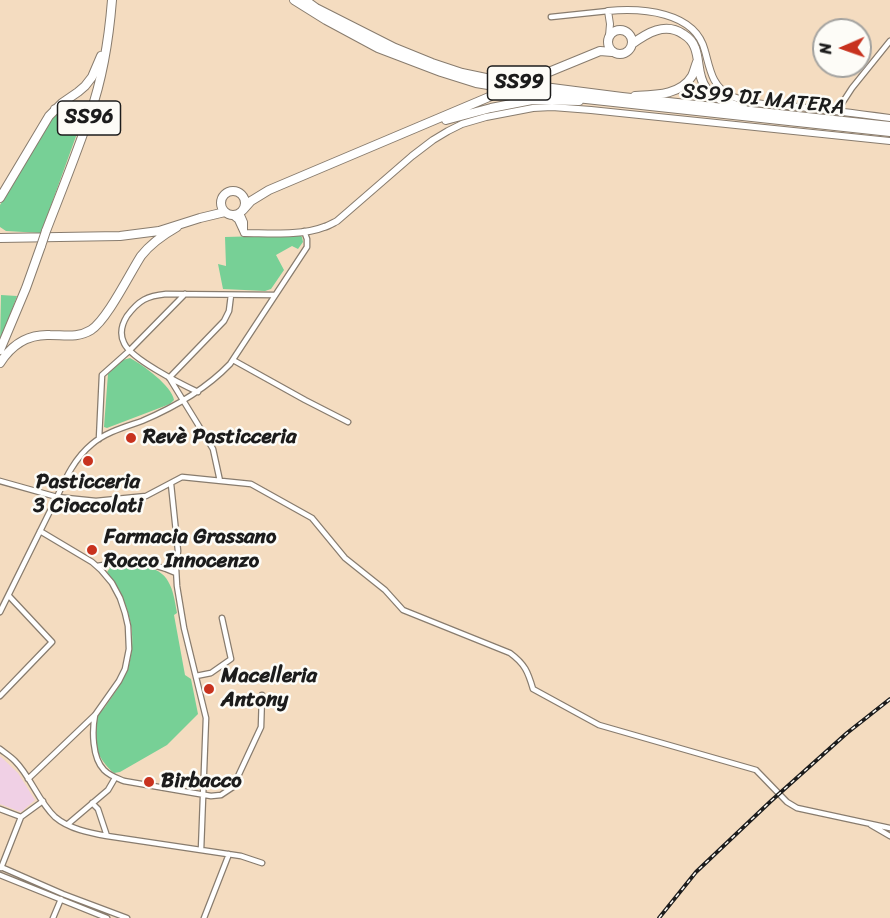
<!DOCTYPE html>
<html>
<head>
<meta charset="utf-8">
<style>
	body { margin:0 }
	#map { position:relative; width:890px; height:918px; overflow:hidden; background:#f4dcc0; font-family:Sriracha,sans-serif }
	canvas { display:block }
	.north { position:absolute; left:812px; top:18px; width:60px; height:60px; box-sizing:border-box; background:#fdfcf7; border:2px solid #a3a29f; border-radius:50%; rotate:268deg; font-size:16px; font-weight:700; line-height:24px; text-align:center; color:#1c1c1c }
	.north::after { content:''; display:block; margin:auto; width:21px; height:27px; background:#c8321e; clip-path:polygon(50% 0,100% 100%,50% 72%,0 100%) }
</style>
</head>
<body>
<div id="map">
<canvas width="890" height="918"></canvas>
<div class="north">N</div>
</div>
<script>
const ctx = document.querySelector('canvas').getContext('2d');
ctx.lineJoin = 'round';
function paint(path, color) { ctx.fillStyle = color; ctx.fill(path, 'evenodd'); }
function stroke(path, color, width, dash) { ctx.strokeStyle = color; ctx.lineWidth = width; ctx.lineCap = dash ? 'butt' : 'round'; ctx.setLineDash(dash || []); ctx.stroke(path); }
function drawText(font, color, halo, rows, align = 'center') {
  ctx.font = font + ' Sriracha,sans-serif'; ctx.lineWidth = 5; ctx.setLineDash([]); ctx.textBaseline = 'middle'; ctx.strokeStyle = halo; ctx.fillStyle = color; for (const [text, x, y, turn = 0] of rows) {
    ctx.save(); ctx.translate(x, y); ctx.rotate((+turn || 0) * Math.PI / 180); ctx.textAlign = isNaN(turn) ? turn : align; if (halo) ctx.strokeText(text, 0, 0); ctx.fillText(text, 0, 0); ctx.restore();
  }
}
paint(new Path2D(`
	M 0,756 L 18,773 L 35,800 L 21,812 L 0,804 Z`), '#f0d0e5');
paint(new Path2D(`
	M 58,110 L 70,111 L 78,119 L 79,128 L 41,233 L 6,231 L 0,227 L 0,205 L 52,114 Z
	M 300,235 L 302,237 L 303,242 L 298,249 L 292,246 L 276,255 L 284,270 L 271,289 L 265,291 L 223,289 L 218,264 L 226,266 L 225,237 Z
	M 1,295 L 17,296 L 0,342 Z
	M 130,358 C 143,365 172,386 174,400 L 170,404 L 107,428 L 104,427 L 108,374 L 123,360 Z
	M 141,566 C 170,569 173,589 177,613 L 174,615 L 185,675 L 191,679 L 198,714 L 167,745 L 120,772 L 114,773 C 99,761 89,739 96,719 C 98,714 104,709 107,704 C 115,693 123,681 128,668 C 139,634 128,600 107,572 L 110,568 Z`), '#77d096');
stroke(new Path2D(`
	M 489,97 L 544,74`), '#c9b69f', 8, [8, 4]);
const minor = new Path2D(`
	M 551,17 L 608,11
	M 837,111 L 852,88 L 890,41
	M 233,360 L 305,400 L 348,422
	M 169,378 L 224,321 L 229,311 L 231,295
	M 170,379 L 213,449 L 220,481
	M 198,392 C 181,384 131,359 124,343 C 119,333 122,324 127,316 C 139,300 147,296 166,294 L 275,295
	M 99,439 L 102,375 L 129,351 L 185,294
	M 0,481 L 57,497 L 96,501 L 146,496 L 182,477 L 251,484 L 312,518 L 345,558 L 385,590 L 403,610 L 510,653 C 525,664 528,672 533,689 L 599,725 L 756,770 L 787,802 L 797,808 L 890,828
	M 171,484 L 178,551 L 176,568 L 177,586 L 184,628 L 206,718 L 201,850
	M 97,566 C 127,561 148,560 176,573
	M 0,612 L 57,497 C 66,477 75,458 92,444 C 106,432 125,427 142,421 C 175,407 205,390 230,364 L 307,247 L 307,239 L 304,231
	M 196,676 L 211,673 L 231,659 L 222,618
	M 0,696 L 52,642 L 9,596
	M 95,715 C 92,730 92,758 104,770 C 110,776 117,778 124,781 L 211,796 L 221,795 L 233,787 L 261,727 L 262,695
	M 0,749 C 5,753 10,756 15,761 C 31,777 38,801 55,817 C 69,829 90,833 107,836 L 241,856 L 262,863
	M 28,779 L 95,715 L 119,681 L 125,669 L 129,649 L 128,626 L 125,613 L 120,598 L 112,583 L 101,570 L 92,562 L 40,531
	M 92,803 L 98,809 L 107,836
	M 0,809 L 21,817
	M 68,824 L 108,790 L 115,778
	M 871,825 L 890,836
	M 1,867 L 63,894 L 127,918
	M 1,868 L 21,817 L 43,801
	M 0,875 L 107,918
	M 53,918 L 61,899
	M 204,918 L 229,854`);
const tertiary = new Path2D(`
	M 609,36 L 610,24 L 608,11 C 641,8 695,11 705,51 C 710,69 712,87 731,96 C 752,105 777,105 799,107 C 829,110 860,114 890,118
	M 240,213 L 244,222 L 244,230
	M 232,215 L 238,220 L 244,233
	M 244,233 C 268,233 302,236 324,227 C 328,226 333,223 337,221 L 412,156 L 433,140 L 448,131 L 462,124 L 486,117 L 533,108 L 552,107 L 591,110 L 890,141`);
const primary = new Path2D(`
	M608 42a12 12 0 1 1 24 0a12 12 0 1 1-24 0Z
	M 632,44 C 647,33 665,22 683,34 C 688,37 693,42 695,48 C 700,61 697,76 706,88 C 716,100 729,103 743,108
	M 544,74 L 600,51 L 612,52
	M 635,96 C 655,95 681,95 692,76 C 694,72 695,67 697,62
	M 55,109 C 73,103 85,114 80,132
	M 446,120 L 491,108 L 532,100 L 579,101
	M221 203a12 12 0 1 1 24 0a12 12 0 1 1-24 0Z
	M 0,198 L 49,116 L 62,103 L 78,92 L 85,86 L 92,77 L 101,56
	M 243,210 L 251,201 L 269,190 L 489,97
	M 46,231 C 61,192 77,153 90,114 C 103,77 109,38 112,0
	M 0,238 L 120,236 L 159,231 L 200,218 L 225,212
	M 0,350 L 26,288 L 41,246
	M 0,363 C 12,344 28,334 50,335 C 65,335 78,338 91,330 C 107,320 130,273 141,256 C 151,243 163,235 177,227`);
const trunk = new Path2D(`
	M 294,0 L 326,20 L 378,48 L 441,72 L 476,83 L 549,95 L 890,132
	M 305,0 L 316,8 L 395,48 L 432,63 L 462,73 L 505,82 L 622,97 L 890,126`);
stroke(minor, '#887c6e', 7);
stroke(tertiary, '#887c6e', 8);
stroke(primary, '#887c6e', 10);
stroke(trunk, '#887c6e', 10);
stroke(minor, '#fff', 4.5);
stroke(tertiary, '#fff', 6);
stroke(primary, '#fff', 8);
stroke(trunk, '#fff', 8);
const rail = new Path2D(`
	M 659,918 L 696,872 L 771,801 L 847,733 L 890,699`);
stroke(rail, '#1c1c1c', 4);
stroke(rail, '#fdfcf7', 1.5, [4.5]);
const primaryBridge = new Path2D(`
	M 41,246 L 46,231`);
stroke(primaryBridge, '#887c6e', 10, []);
stroke(primaryBridge, '#fff', 8);
for (const [x, y, r, color] of [
	[131,438,6,"#c8321e"],
	[88,461,6,"#c8321e"],
	[92,550,6,"#c8321e"],
	[209,689,6,"#c8321e"],
	[149,782,6,"#c8321e"]
]) { const dot = new Path2D(); dot.arc(x, y, r, 0, 2 * Math.PI); ctx.fillStyle = color; ctx.fill(dot); stroke(dot, '#fdfcf7', 2); }
for (const [x, y, w] of [
	[519,83,63],
	[89,118,63]
]) { const box = new Path2D(); box.roundRect(x - w / 2, y - 17, w, 34, 4.5); ctx.fillStyle = '#fdfcf7'; ctx.fill(box); stroke(box, '#1c1c1c', 1.5); }
drawText('bold 20px', '#1c1c1c', null, [
	["SS99",519,83],
	["SS96",89,118]
]);
drawText('21px', '#1c1c1c', '#fdfcf7', [
	["SS99 DI MATERA",763,100,6]
]);
drawText('bold 21px', '#1c1c1c', '#fdfcf7', [
	["Revè Pasticceria",143,438],
	["Pasticceria",88,483,"center"],
	["3 Cioccolati",88,507,"center"],
	["Farmacia Grassano",104,538],
	["Rocco Innocenzo",104,562],
	["Macelleria",221,677],
	["Antony",221,701],
	["Birbacco",161,782]
], 'left');
</script>
</body>
</html>
